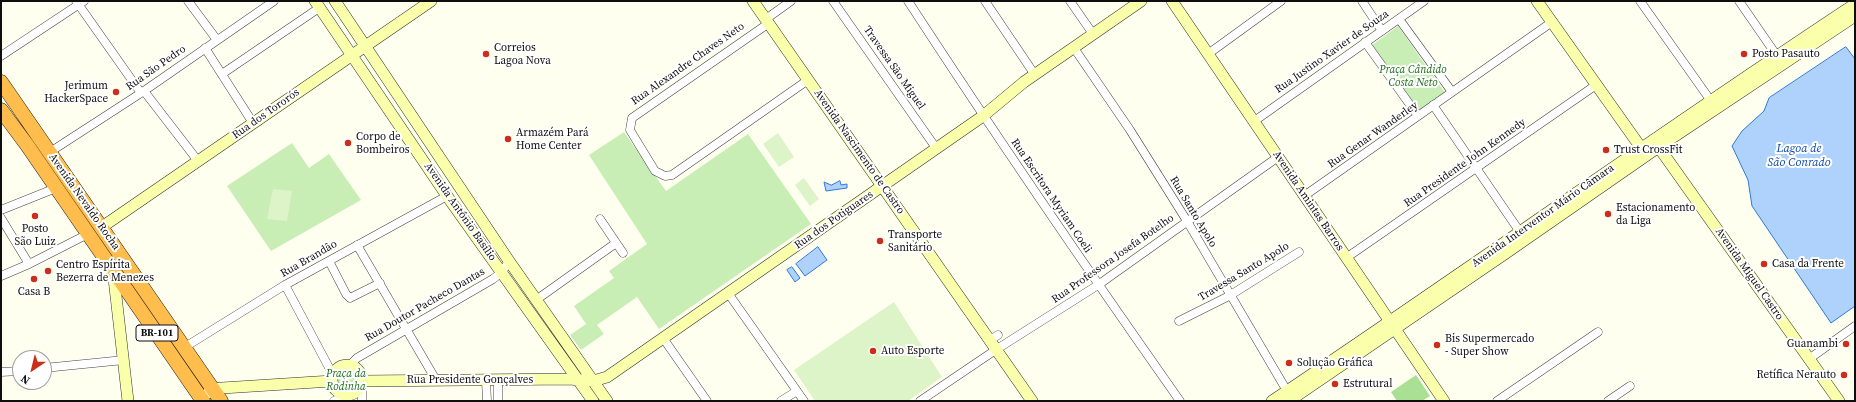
<!DOCTYPE html>
<html>
<head>
<meta charset="utf-8">
<style>
	body { margin:0 }
	#map { position:relative; width:1856px; height:402px; overflow:hidden; background:#fffff0; font-family:"Source Serif 4",serif }
	canvas { display:block }
	.frame { position:absolute; inset:0; border:2px solid #0e0e0e; pointer-events:none }
	.north { position:absolute; left:12px; top:350px; width:40px; height:40px; box-sizing:border-box; background:#fff; border:1px solid #9f9f9f; border-radius:50%; rotate:215deg; font-size:11px; font-weight:700; line-height:16px; text-align:center; color:#0e0e0e }
	.north::after { content:''; display:block; margin:auto; width:14px; height:18px; background:#cc2f19; clip-path:polygon(50% 0,100% 100%,50% 72%,0 100%) }
</style>
</head>
<body>
<div id="map">
<canvas width="1856" height="402"></canvas>
<div class="frame"></div>
<div class="north">N</div>
</div>
<script>
const ctx = document.querySelector('canvas').getContext('2d');
ctx.lineJoin = 'round';
function paint(path, color) { ctx.fillStyle = color; ctx.fill(path, 'evenodd'); }
function stroke(path, color, width, dash) { ctx.strokeStyle = color; ctx.lineWidth = width; ctx.lineCap = dash ? 'butt' : 'round'; ctx.setLineDash(dash || []); ctx.stroke(path); }
function drawText(font, color, halo, rows, align = 'center') {
  ctx.font = font + ' "Source Serif 4",serif'; ctx.lineWidth = 4; ctx.setLineDash([]); ctx.textBaseline = 'middle'; ctx.strokeStyle = halo; ctx.fillStyle = color; for (const [text, x, y, turn = 0] of rows) {
    ctx.save(); ctx.translate(x, y); ctx.rotate((+turn || 0) * Math.PI / 180); ctx.textAlign = isNaN(turn) ? turn : align; if (halo) ctx.strokeText(text, 0, 0); ctx.fillText(text, 0, 0); ctx.restore();
  }
}
paint(new Path2D(`
	M 1398,26 L 1446,94 L 1419,113 L 1371,46 Z
	M 624,132 L 666,191 L 748,134 L 811,224 L 659,329 L 637,297 L 597,325 L 604,334 L 581,350 L 570,335 L 586,324 L 574,306 L 614,278 L 609,271 L 647,244 L 589,155 Z
	M 292,143 L 309,168 L 329,154 L 361,200 L 271,251 L 227,186 Z
	M335 380a11 11 0 1 1 22 0a11 11 0 1 1-22 0Z`), '#c9eeb5');
paint(new Path2D(`
	M 1416,375 L 1430,396 L 1422,401 L 1397,401 L 1391,392 Z`), '#a9e093');
paint(new Path2D(`
	M 778,133 L 794,157 L 779,167 L 763,144 Z
	M 804,178 L 819,199 L 810,206 L 795,185 Z
	M 273,189 L 292,191 L 287,221 L 267,219 Z
	M 894,302 L 942,377 L 908,401 L 815,401 L 794,370 Z`), '#ddf4c8');
const water = new Path2D(`
	M 1846,47 L 1855,59 L 1855,306 L 1831,323 L 1752,206 L 1748,180 L 1732,146 L 1742,131 L 1764,111 L 1769,98 Z
	M 840,181 L 841,185 L 847,184 L 847,188 L 826,191 L 824,182 L 831,185 Z
	M 818,247 L 827,260 L 805,276 L 796,264 Z
	M 792,267 L 800,278 L 795,282 L 787,270 Z`);
paint(water, '#afd2fc');
stroke(water, '#2f79da', 1);
const street = new Path2D(`
	M 76,1 L 141,93
	M 188,1 L 217,40
	M 833,1 L 936,148
	M 908,1 C 996,136 1087,269 1180,401
	M 985,1 L 1035,75
	M 1070,1 L 1093,34
	M 1362,1 L 1382,31
	M 1640,1 L 1711,101
	M 1739,1 L 1777,56
	M 766,19 L 791,1
	M 1399,19 L 1452,92
	M 769,23 L 632,118 L 630,130 L 655,171 L 665,176 L 672,175 L 808,80
	M 1365,42 L 1418,116
	M 205,48 L 253,123
	M 1074,48 L 1130,130 L 1187,221 L 1287,391
	M 1208,54 L 1281,1
	M 1,56 L 84,1
	M 222,74 L 319,8
	M 144,91 L 198,161
	M 1433,105 L 1520,232
	M 1253,122 L 1424,1
	M 50,152 L 141,93 L 274,1
	M 1304,196 L 1552,22
	M 1,210 L 56,188
	M 1,218 L 29,264
	M 600,219 L 623,253
	M 357,245 L 436,380
	M 1346,258 L 1596,85
	M 329,261 L 346,294 L 350,298 L 380,283
	M 1,276 L 29,264 L 88,234
	M 285,285 L 333,375
	M 728,293 L 804,401
	M 536,300 L 616,243
	M 1179,321 L 1229,296 L 1299,252
	M 663,338 L 707,401
	M 990,340 L 998,335
	M 185,347 L 285,285 L 447,196
	M 1809,359 L 1855,326
	M 350,365 L 357,358 L 493,279 L 502,272 L 509,261
	M 44,368 L 124,360
	M 1,372 L 20,371
	M 486,381 L 487,401
	M 362,386 L 362,401
	M 334,401 L 345,396
	M 498,401 L 498,381
	M 781,401 L 797,391
	M 920,401 L 997,349 L 1098,285 L 1278,157
	M 1497,401 L 1598,332
	M 1608,401 L 1630,386`);
const secondary = new Path2D(`
	M 315,1 L 447,196 L 593,401
	M 335,1 L 509,261 L 607,401
	M 753,1 L 1032,401
	M 1172,1 L 1444,401
	M 1537,1 L 1644,152
	M 1655,142 L 1839,401
	M 102,227 L 431,1
	M 113,270 L 128,401
	M332 380a15 15 0 1 1 30 0a15 15 0 1 1-30 0Z
	M 363,381 L 569,379 L 593,381 L 607,377 L 983,116 L 1024,82 L 1141,1
	M 208,393 L 213,389 L 222,388 L 332,381
	M 1272,401 C 1468,270 1659,133 1855,4
	M 1289,401 L 1506,253 L 1660,146 L 1855,16`);
const highway = new Path2D(`
	M 1,82 L 221,401
	M 1,110 L 27,145 L 203,401`);
stroke(street, '#414141', 9);
stroke(secondary, '#303030', 12);
stroke(highway, '#1f1f1f', 15);
stroke(street, '#fff', 8);
stroke(secondary, '#faffab', 11);
stroke(highway, '#ffbd4e', 14);
for (const [x, y, r, color] of [
	[486,54,4,"#cc2f19"],
	[1744,54,4,"#cc2f19"],
	[116,92,4,"#cc2f19"],
	[508,139,4,"#cc2f19"],
	[348,143,4,"#cc2f19"],
	[1606,150,4,"#cc2f19"],
	[1608,214,4,"#cc2f19"],
	[35,216,4,"#cc2f19"],
	[880,241,4,"#cc2f19"],
	[1764,264,4,"#cc2f19"],
	[48,271,4,"#cc2f19"],
	[34,279,4,"#cc2f19"],
	[1846,344,4,"#cc2f19"],
	[1437,345,4,"#cc2f19"],
	[873,351,4,"#cc2f19"],
	[1289,363,4,"#cc2f19"],
	[1844,375,4,"#cc2f19"],
	[1335,384,4,"#cc2f19"]
]) { const dot = new Path2D(); dot.arc(x, y, r, 0, 2 * Math.PI); ctx.fillStyle = color; ctx.fill(dot); stroke(dot, '#fff', 1.5); }
for (const [x, y, w] of [
	[157,333,42]
]) { const box = new Path2D(); box.roundRect(x - w / 2, y - 8, w, 16, 3); ctx.fillStyle = '#fff'; ctx.fill(box); stroke(box, '#0e0e0e', 1); }
drawText('bold 10px', '#0e0e0e', null, [
	["BR-101",157,333]
]);
drawText('11px', '#0e0e0e', '#fff', [
	["Correios",494,48],
	["Lagoa Nova",494,61],
	["Posto Pasauto",1752,54],
	["Jerimum",108,86,"right"],
	["HackerSpace",108,99,"right"],
	["Armazém Pará",516,133],
	["Home Center",516,146],
	["Corpo de",356,137],
	["Bombeiros",356,150],
	["Trust CrossFit",1614,150],
	["Estacionamento",1616,208],
	["da Liga",1616,221],
	["Posto",35,229,"center"],
	["São Luiz",35,242,"center"],
	["Transporte",888,235],
	["Sanitário",888,248],
	["Casa da Frente",1772,264],
	["Centro Espírita",56,265],
	["Bezerra de Menezes",56,278],
	["Casa B",34,292,"center"],
	["Bis Supermercado",1445,339],
	["- Super Show",1445,352],
	["Guanambi",1838,344,"right"],
	["Auto Esporte",881,351],
	["Solução Gráfica",1297,363],
	["Retífica Nerauto",1836,375,"right"],
	["Estrutural",1343,384]
], 'left');
drawText('11px', '#0e0e0e', '#fff', [
	["Rua Justino Xavier de Souza",1332,52,-35],
	["Rua Alexandre Chaves Neto",688,64,-35],
	["Rua São Pedro",156,68,-35],
	["Travessa São Miguel",894,68,55],
	["Rua dos Tororós",266,114,-35],
	["Rua Genar Wanderley",1373,135,-35],
	["Avenida Nascimento de Castro",859,152,55],
	["Rua Presidente John Kennedy",1465,163,-35],
	["Rua Escritora Myriam Coeli",1051,196,56],
	["Avenida Amintas Barros",1308,201,56],
	["Avenida Nevaldo Rocha",84,202,55],
	["Avenida Antônio Basílio",460,212,55],
	["Rua Santo Apolo",1193,212,59],
	["Avenida Interventor Mário Câmara",1543,216,-35],
	["Rua dos Potiguares",834,220,-35],
	["Rua Brandâo",309,259,-30],
	["Rua Professora Josefa Botelho",1113,259,-35],
	["Travessa Santo Apolo",1244,272,-31],
	["Avenida Miguel Castro",1749,274,55],
	["Rua Doutor Pacheco Dantas",425,305,-30],
	["Rua Presidente Gonçalves",470,380]
]);
drawText('italic 11px', '#1b6d18', '#fff', [
	["Praça Cândido",1413,70],
	["Costa Neto",1413,83],
	["Praça da",346,374],
	["Rodinha",346,387]
]);
drawText('italic 12px', '#0b4bad', '#fff', [
	["Lagoa de",1799,149],
	["São Conrado",1799,163]
]);
</script>
</body>
</html>
